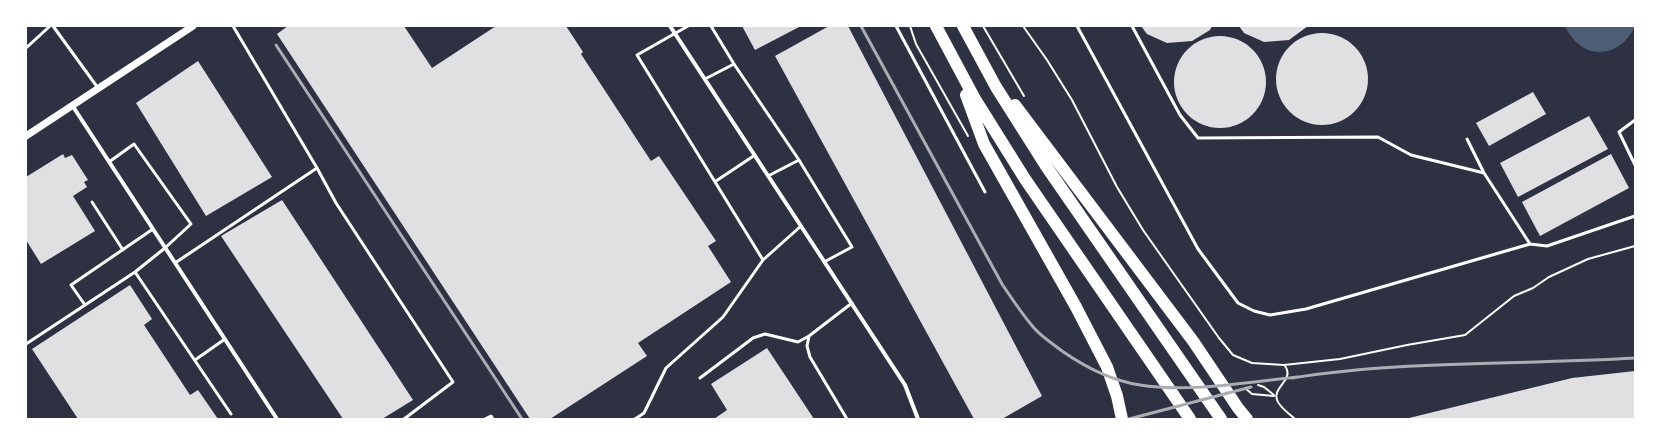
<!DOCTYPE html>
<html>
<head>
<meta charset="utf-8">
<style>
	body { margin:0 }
	#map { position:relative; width:1661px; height:445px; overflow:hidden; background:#2d3142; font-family:"Open Sans",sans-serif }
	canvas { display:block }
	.frame { position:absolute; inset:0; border:27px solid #fff; pointer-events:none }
</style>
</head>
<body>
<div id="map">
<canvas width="1661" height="445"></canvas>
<div class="frame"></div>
</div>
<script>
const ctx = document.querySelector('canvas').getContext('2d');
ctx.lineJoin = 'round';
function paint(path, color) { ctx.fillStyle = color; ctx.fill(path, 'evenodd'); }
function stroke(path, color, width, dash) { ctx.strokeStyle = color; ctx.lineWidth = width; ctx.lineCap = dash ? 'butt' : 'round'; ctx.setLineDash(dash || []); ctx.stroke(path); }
paint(new Path2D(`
	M 1565,26 L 1635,26 L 1635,27 C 1618,60 1581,61 1565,26 Z`), '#4f5d75');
paint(new Path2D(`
	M 288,26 L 404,26 L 432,68 L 496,26 L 566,26 L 583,52 L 581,54 L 651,161 L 659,156 L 716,241 L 708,246 L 731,282 L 638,343 L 647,356 L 550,419 L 530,419 L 277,34 Z
	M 742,26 L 801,26 L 755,50 Z
	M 829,26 L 848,26 L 1042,396 L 1002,419 L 974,419 L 775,56 Z
	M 1141,26 L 1212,26 L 1210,30 L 1192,41 L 1167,43 L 1147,34 Z
	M 1239,26 L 1308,26 L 1289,40 L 1264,42 L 1244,33 Z
	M1276 79a46 46 0 1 1 92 0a46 46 0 1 1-92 0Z
	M1174 82a46 46 0 1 1 92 0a46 46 0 1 1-92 0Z
	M 198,61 L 272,177 L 206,216 L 136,103 Z
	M 1533,92 L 1546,114 L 1489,146 L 1476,123 Z
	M 1589,116 L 1608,149 L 1518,197 L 1500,163 Z
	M 63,154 L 65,158 L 72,155 L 88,180 L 84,182 L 87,187 L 73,196 L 95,231 L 41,264 L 26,240 L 26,177 Z
	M 1611,154 L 1629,188 L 1540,236 L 1522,202 Z
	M 282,200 L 413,400 L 382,419 L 343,419 L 221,236 Z
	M 130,285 L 152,319 L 144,325 L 190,395 L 198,390 L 218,419 L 78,419 L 32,349 Z
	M 767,348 L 814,419 L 714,419 L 727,410 L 711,384 Z
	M 1635,371 L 1635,419 L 1405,419 L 1572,378 Z`), '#e0e0e3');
stroke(new Path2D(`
	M 910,26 L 916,44 L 968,136
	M 983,26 L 1024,96
	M 1023,26 L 1047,60 L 1072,100 L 1117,187 L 1143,230 L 1219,338 L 1233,355 L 1252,363 L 1284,365 L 1340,359 L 1407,345 L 1465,335 L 1514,296 L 1533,288 L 1549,277 L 1588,259 L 1635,246
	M 1285,366 C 1295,380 1272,387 1277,400 C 1280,408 1290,414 1295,419
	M 1258,385 L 1264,387 L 1274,395
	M 1245,388 L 1252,394 L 1274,396`), '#fff', 2);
stroke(new Path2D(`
	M 53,26 L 98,88
	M 233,26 L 317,168 L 336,203 L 453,382 L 404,419
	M 688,26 L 637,55 L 763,260
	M 711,26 L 734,64
	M 896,26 L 985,192
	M 1077,26 L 1198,249 L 1238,303 L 1254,311 L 1270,315 L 1306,309 L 1530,244
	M 1132,26 L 1180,115 L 1198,138 L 1378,137 L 1411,155 L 1484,173
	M 26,48 L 50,26
	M 705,79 L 734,64 L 799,160 L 768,176
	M 1635,120 L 1619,132 L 1635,165
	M 1467,139 L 1484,173 L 1530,244 L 1547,246 L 1635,216
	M 799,160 L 852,247 L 824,262
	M 109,162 L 134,144 L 191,224 L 165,248 L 135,272 L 231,414
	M 716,181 L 755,155
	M 92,202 L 123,250
	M 175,263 L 317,168
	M 85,305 L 71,285 L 153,229
	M 809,336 L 807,346 L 810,357 L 847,419
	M 26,344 L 135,272
	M 195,360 L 225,339
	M 700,378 L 753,338 L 765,334 L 798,342 L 809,336 L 852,303
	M 485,419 L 491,416 L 493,419
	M 635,419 L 644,413 L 666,368 L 723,317 L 763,260 L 801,226`), '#fff', 3);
stroke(new Path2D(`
	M 670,26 L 905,385 L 918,419
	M 72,105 L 277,419`), '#fff', 4);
stroke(new Path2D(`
	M 26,136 L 193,26`), '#fff', 7);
stroke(new Path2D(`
	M 936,26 L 975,99 L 1025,179 L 1190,419
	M 963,26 L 996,87 L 1046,166 L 1221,419
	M 966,95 L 984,144 L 1076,307 L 1107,367 L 1117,396 L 1122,419
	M 1015,105 L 1193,341 L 1238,408 L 1247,419`), '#fff', 12);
stroke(new Path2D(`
	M 861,26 L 1002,284 C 1012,299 1022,314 1034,328 C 1042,337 1053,344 1062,351 C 1085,367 1113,381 1140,385 C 1188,393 1248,382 1297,377
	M 276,45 L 522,419
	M 1292,378 C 1404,360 1522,365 1635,358
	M 1129,419 L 1251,387`), '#abadb3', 3);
</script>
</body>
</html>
